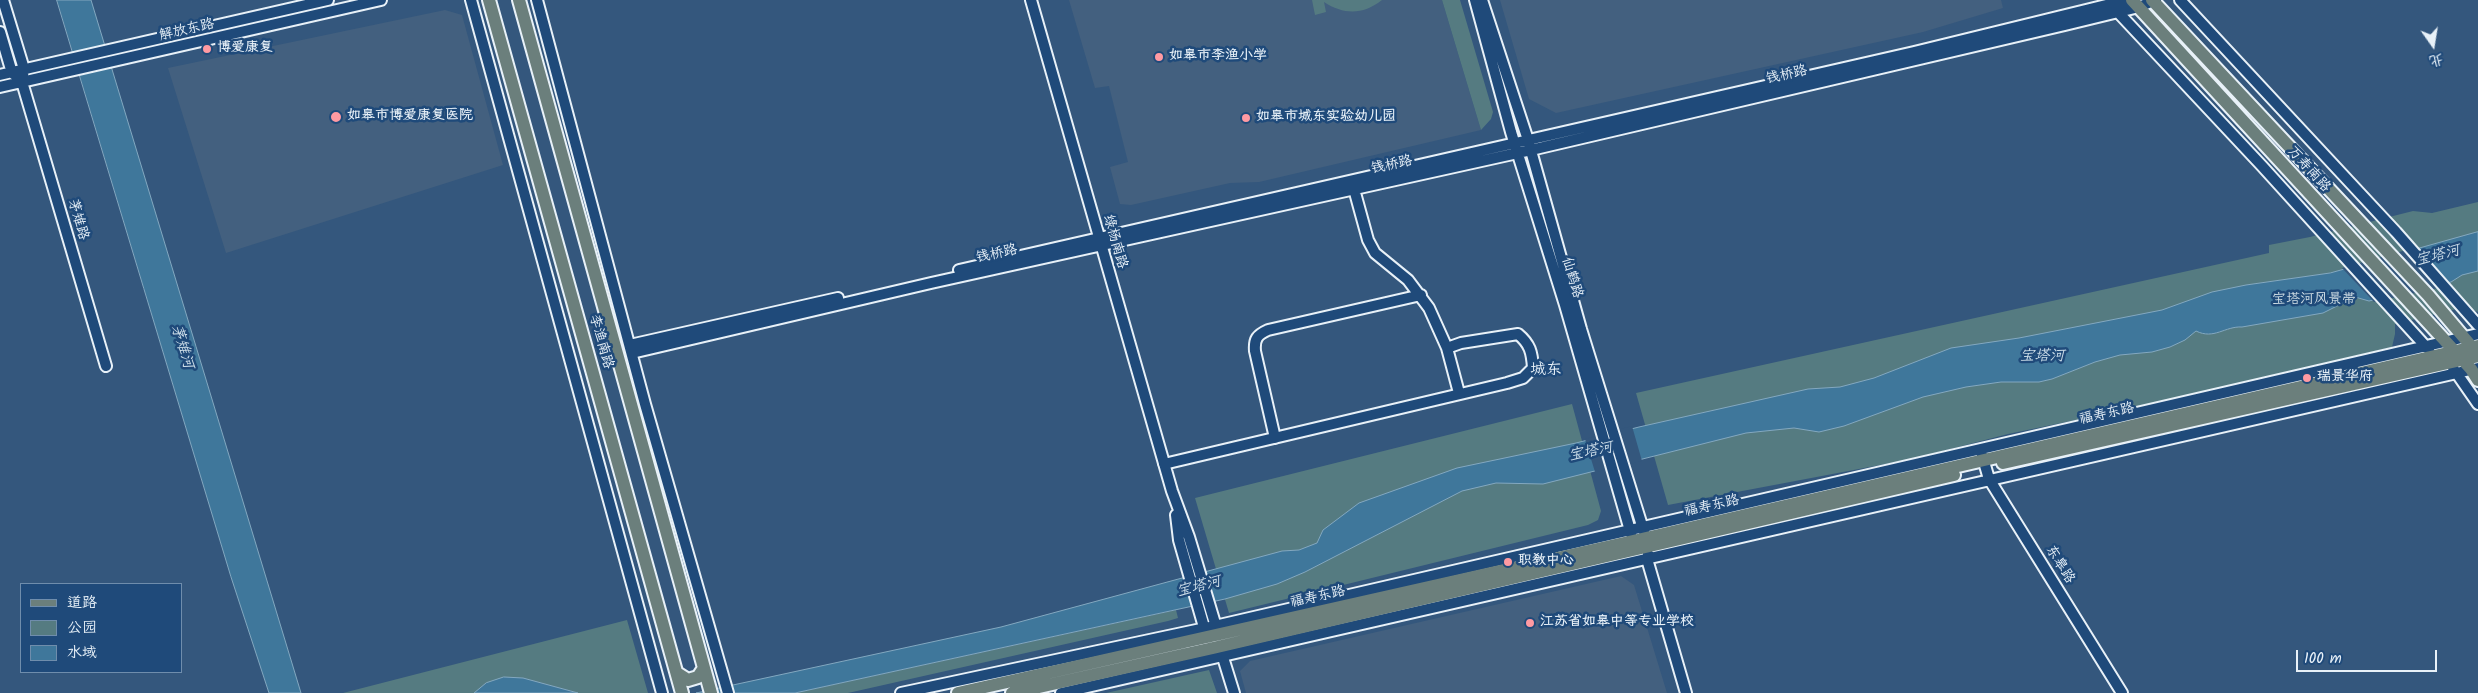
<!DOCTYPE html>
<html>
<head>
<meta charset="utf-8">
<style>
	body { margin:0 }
	#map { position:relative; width:2478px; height:693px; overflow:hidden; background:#34577d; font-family:Kalam,"LXGW WenKai TC",sans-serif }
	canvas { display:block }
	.legend { position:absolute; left:20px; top:583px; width:162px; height:90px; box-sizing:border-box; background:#1f4a7a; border:1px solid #6f8dac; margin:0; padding:6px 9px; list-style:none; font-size:15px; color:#e8f1f8 }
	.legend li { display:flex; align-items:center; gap:10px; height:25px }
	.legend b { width:25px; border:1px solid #6f8dac }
	.north { position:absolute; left:2408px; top:20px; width:50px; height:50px; -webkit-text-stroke:4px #1f4a7a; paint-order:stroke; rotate:167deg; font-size:14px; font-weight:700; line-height:20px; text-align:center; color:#e8f1f8 }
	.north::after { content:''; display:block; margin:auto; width:18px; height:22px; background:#e8f1f8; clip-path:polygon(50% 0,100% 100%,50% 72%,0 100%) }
	.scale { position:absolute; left:2296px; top:650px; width:141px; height:22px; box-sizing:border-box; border:2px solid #e8f1f8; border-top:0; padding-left:6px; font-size:15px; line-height:18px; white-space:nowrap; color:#e8f1f8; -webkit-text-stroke:4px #1f4a7a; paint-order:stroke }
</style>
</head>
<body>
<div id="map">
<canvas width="2478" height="693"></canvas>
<ul class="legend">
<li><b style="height:6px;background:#6b7f7c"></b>道路</li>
<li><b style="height:14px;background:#557b81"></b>公园</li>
<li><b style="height:14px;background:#3f779b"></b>水域</li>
</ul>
<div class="north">北</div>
<div class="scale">100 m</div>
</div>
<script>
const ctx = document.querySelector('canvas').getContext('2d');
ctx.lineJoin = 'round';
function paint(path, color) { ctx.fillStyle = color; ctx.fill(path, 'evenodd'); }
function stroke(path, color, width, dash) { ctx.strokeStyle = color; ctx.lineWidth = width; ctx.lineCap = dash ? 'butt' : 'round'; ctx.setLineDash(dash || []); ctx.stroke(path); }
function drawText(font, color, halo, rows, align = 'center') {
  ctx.font = font + ' Kalam,"LXGW WenKai TC",sans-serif'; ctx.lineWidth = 5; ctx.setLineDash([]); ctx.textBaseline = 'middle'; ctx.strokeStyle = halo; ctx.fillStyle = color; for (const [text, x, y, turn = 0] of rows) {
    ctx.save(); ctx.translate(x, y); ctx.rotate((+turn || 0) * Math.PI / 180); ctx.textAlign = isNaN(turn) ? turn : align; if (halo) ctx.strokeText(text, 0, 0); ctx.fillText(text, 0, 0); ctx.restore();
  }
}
paint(new Path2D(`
	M 1069,0 L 1442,0 L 1481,130 L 1259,182 L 1230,183 L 1131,205 L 1120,204 L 1110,167 L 1128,162 L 1109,86 L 1095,88 Z
	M 1500,0 L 2001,0 L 2003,8 L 1923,32 L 1556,113 L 1529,99 Z
	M 445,10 L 462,15 L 503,165 L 226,253 L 168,68 Z
	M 1621,576 L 1634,585 L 1667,693 L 1246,693 L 1240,671 L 1250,661 Z`), '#43607f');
paint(new Path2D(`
	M 1312,0 L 1382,0 C 1363,15 1344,15 1324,2 L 1326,12 L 1315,15 Z
	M 1442,0 L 1460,0 L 1493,112 L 1491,119 L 1481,130 Z
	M 2478,202 L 2478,312 L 2465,307 L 2395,324 L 2395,334 L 2392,347 L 2192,396 L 2008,434 L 1912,459 L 1668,505 L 1636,393 L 2269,253 L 2269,245 L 2310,237 L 2413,211 L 2432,213 Z
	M 1572,404 L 1601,511 L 1598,520 L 1588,525 L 1229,613 L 1195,498 Z
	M 1176,610 L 1178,618 L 1168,621 L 848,693 L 795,693 Z
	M 627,620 L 648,693 L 343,693 Z
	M 1209,670 L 1217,693 L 1106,693 Z`), '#557b81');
const water = new Path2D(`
	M 57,0 L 91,0 L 301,693 L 269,693 L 231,577 Z
	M 2478,232 L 2478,271 L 2462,275 L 2451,282 L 2369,301 L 2355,297 L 2323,313 L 2242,327 C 2225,326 2214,340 2196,331 L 2185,340 L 2170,347 L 2152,352 L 2120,355 L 2095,362 L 2052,379 L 2039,382 L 2001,382 L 1966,387 L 1923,397 L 1844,426 L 1819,432 L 1794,428 L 1746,433 L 1543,484 L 1496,483 L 1462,491 L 1305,572 L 1277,584 L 1225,599 L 795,693 L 696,693 L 1001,627 L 1282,551 L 1299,550 L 1317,543 L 1323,530 L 1359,503 L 1457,468 L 1576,443 L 1639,427 L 1808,389 L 1840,387 L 1874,378 L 1951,348 L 2019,338 L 2162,310 L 2212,292 L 2246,285 L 2330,273 Z
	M 504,677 L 523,678 L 578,693 L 474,693 L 486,683 Z`);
paint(water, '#3f779b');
stroke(water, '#83a8c0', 1);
paint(new Path2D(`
	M 2417,247 L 2452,285 L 2374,302 L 2342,268 Z
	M 1632,426 L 1642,461 L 1595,472 L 1585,439 Z`), '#34577d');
const minor = new Path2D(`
	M 3,0 L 24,69 L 22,82 L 106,366
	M 471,0 L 662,693
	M 537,0 L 645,404 L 728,693
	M 1031,0 L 1172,491 L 1189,537 L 1217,630
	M 1475,0 L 1511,132 L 1565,305 L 1631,534
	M 1482,0 L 1528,140 L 1581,329 L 1644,532
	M 2180,0 L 2396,232 L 2478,325
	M 2114,8 L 2262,166 L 2429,350
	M 0,32 L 12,73 L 16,76
	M 0,75 L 328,0
	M 0,87 L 381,0
	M 1354,189 L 1368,240 L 1375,253 L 1408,280 L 1429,308 L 1447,348 L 1459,393
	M 959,270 L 1914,52 L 2127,0
	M 630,345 L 838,298
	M 632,353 L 931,283 L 1531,150 L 2065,25 L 2139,7 L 2156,0
	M 2453,368 L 2478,404
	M 1275,438 L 1255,351 C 1254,339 1257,335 1268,330 L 1421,295
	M 1982,455 L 1989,479 L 2122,693
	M 1164,464 L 1507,383 L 1523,378 L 1533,368 C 1532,352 1530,344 1518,334 L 1461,343 L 1447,348
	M 1176,515 L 1179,540 L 1206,634
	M 1648,554 L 1647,559 L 1686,693
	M 1221,651 L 1234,693
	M 901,693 L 1215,626 L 2478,334
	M 1061,693 L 2478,368`);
const major = new Path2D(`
	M 489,0 L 682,693
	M 519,0 L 711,693
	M 2132,0 L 2471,369 L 2478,380
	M 2152,0 L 2428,295 L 2476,352
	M 2003,463 L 2478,356
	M 677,673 L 688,680 L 698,677 L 704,668
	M 958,693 L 1633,541 L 2478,346
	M 1012,693 L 1213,648 L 1954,475`);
stroke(minor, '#e8f1f8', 14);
stroke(major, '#e8f1f8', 16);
stroke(minor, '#1f4a7a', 10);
stroke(major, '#6b7f7c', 12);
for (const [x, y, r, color] of [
	[207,49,5,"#ff9aa2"],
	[1159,57,5,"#ff9aa2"],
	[336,117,6,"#ff9aa2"],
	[1246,118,5,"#ff9aa2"],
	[2307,378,5,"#ff9aa2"],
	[1508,562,5,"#ff9aa2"],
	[1530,623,5,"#ff9aa2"]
]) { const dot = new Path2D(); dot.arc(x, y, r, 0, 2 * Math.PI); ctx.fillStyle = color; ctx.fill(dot); stroke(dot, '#1f4a7a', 2); }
drawText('14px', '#e8f1f8', '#1f4a7a', [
	["解放东路",187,31,-13],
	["钱桥路",1787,76,-13],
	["钱桥路",1392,166,-12],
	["万寿南路",2308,170,48],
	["茅雉路",77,220,74],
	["绿杨南路",1114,242,74],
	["钱桥路",997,255,-12],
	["仙鹤路",1571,278,73],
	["李渔南路",600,342,74],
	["福寿东路",2107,415,-13],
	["福寿东路",1712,507,-13],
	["东皋路",2059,565,58],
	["福寿东路",1318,598,-13]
]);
drawText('bold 14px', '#e8f1f8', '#1f4a7a', [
	["博爱康复",217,49],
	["如皋市李渔小学",1169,57],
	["如皋市博爱康复医院",347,117],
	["如皋市城东实验幼儿园",1256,118],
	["瑞景华府",2317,378],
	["职教中心",1518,562],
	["江苏省如皋中等专业学校",1540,623]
], 'left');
drawText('14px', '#d2dfe6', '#1f4a7a', [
	["宝塔河风景带",2314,301]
]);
drawText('italic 15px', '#cfdfea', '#1f4a7a', [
	["宝塔河",2438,257,-14],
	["茅雉河",181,347,73],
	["宝塔河",2042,357],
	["宝塔河",1591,453,-12],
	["宝塔河",1199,588,-14]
]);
drawText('16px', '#e8f1f8', '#1f4a7a', [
	["城东",1546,371]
]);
</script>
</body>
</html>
